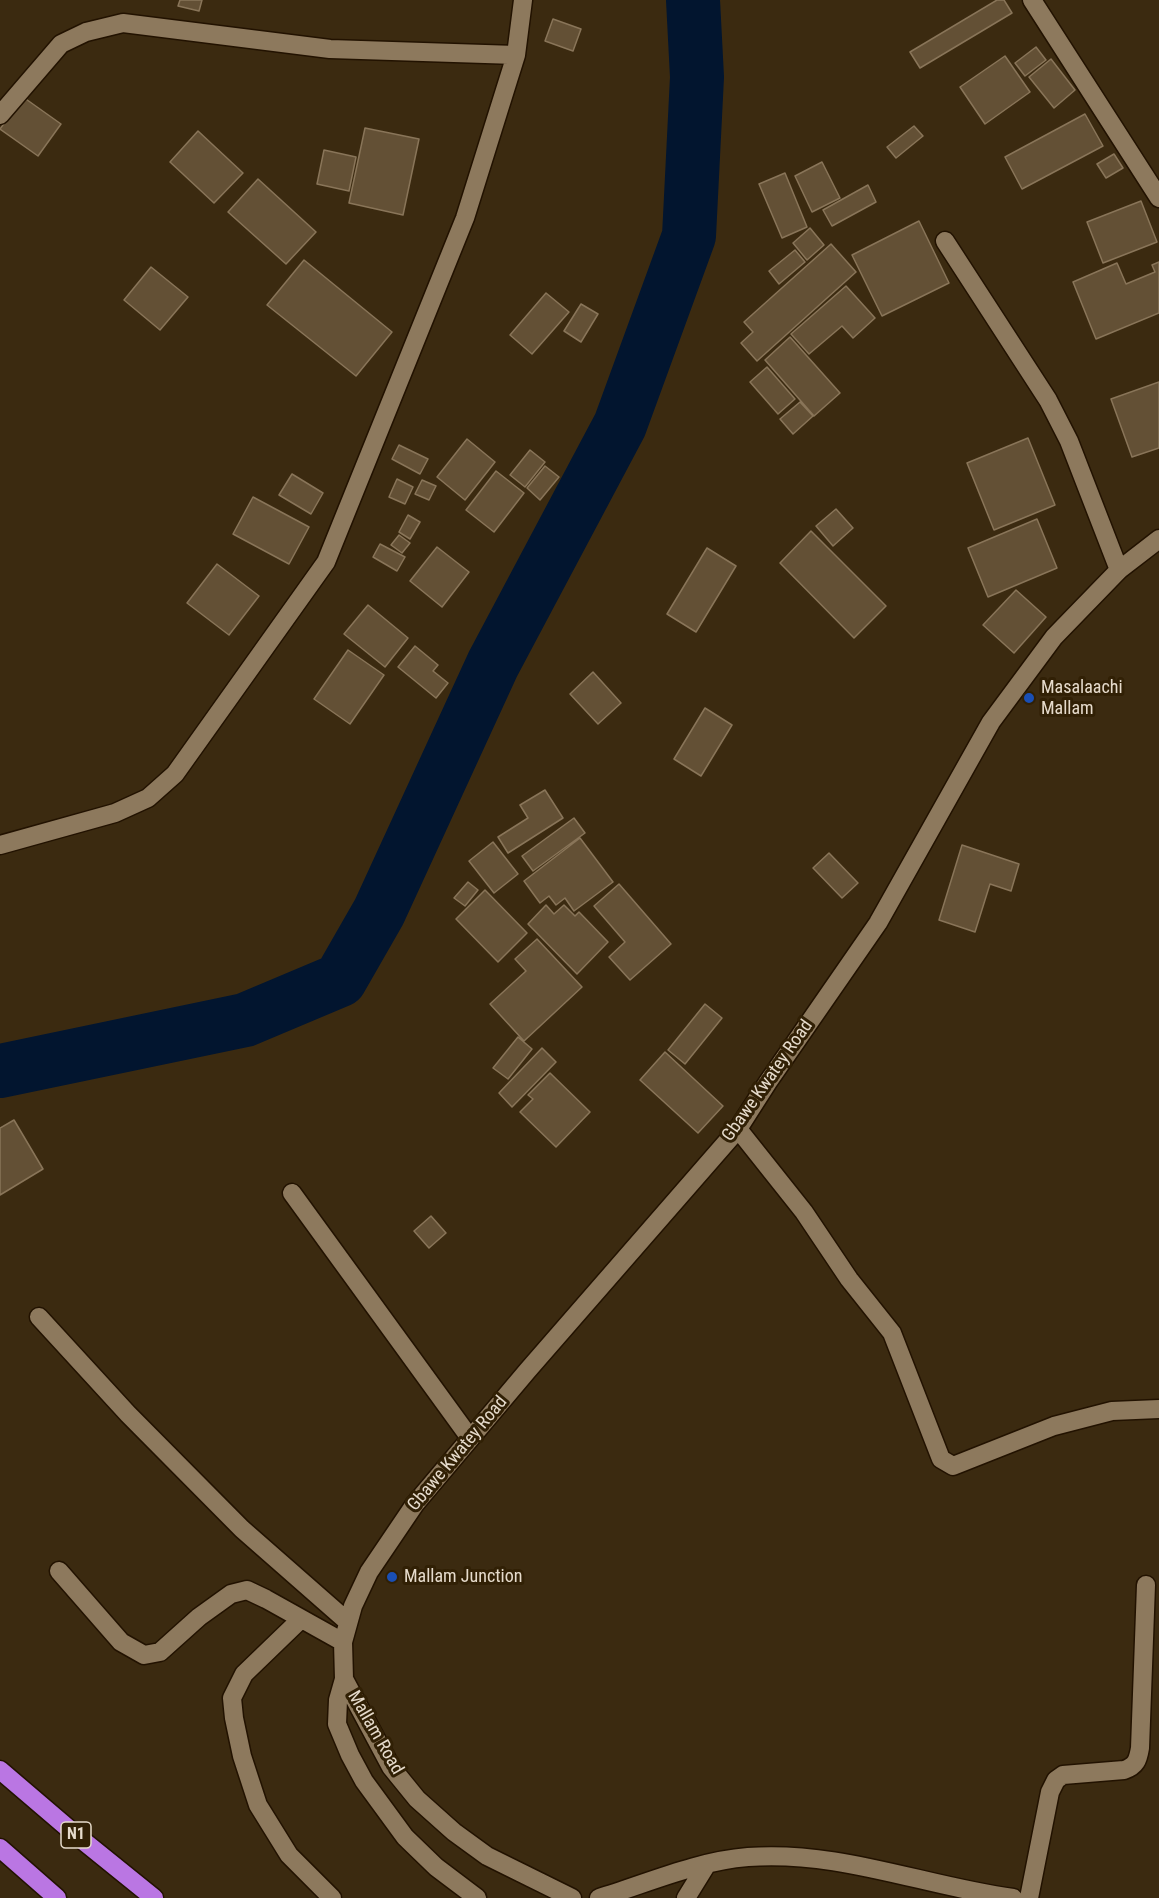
<!DOCTYPE html>
<html>
<head>
<meta charset="utf-8">
<style>
	body { margin:0 }
	canvas { display:block; background:#3b2a10 }
</style>
</head>
<body>
<canvas width="1159" height="1898"></canvas>
<script>
const ctx = document.querySelector('canvas').getContext('2d');
ctx.lineJoin = 'round';
function stroke(path, color, width, dash) { ctx.strokeStyle = color; ctx.lineWidth = width; ctx.lineCap = dash ? 'butt' : 'round'; ctx.setLineDash(dash || []); ctx.stroke(path); }
function paint(path, color) { ctx.fillStyle = color; ctx.fill(path, 'evenodd'); }
function drawText(font, color, halo, rows, align = 'center') {
  ctx.font = font + ' "Roboto Condensed",sans-serif'; ctx.lineWidth = 6; ctx.setLineDash([]); ctx.textBaseline = 'middle'; ctx.strokeStyle = halo; ctx.fillStyle = color; for (const [text, x, y, turn = 0] of rows) {
    ctx.save(); ctx.translate(x, y); ctx.rotate((+turn || 0) * Math.PI / 180); ctx.textAlign = isNaN(turn) ? turn : align; if (halo) ctx.strokeText(text, 0, 0); ctx.fillText(text, 0, 0); ctx.restore();
  }
}
stroke(new Path2D(`
	M 0,1071 L 245,1020 L 340,980 L 379,912 L 493,664 L 620,425 L 689,236 L 697,77 L 693,0`), '#02152f', 54);
const building = new Path2D(`
	M 180,0 L 202,0 L 199,11 L 178,6 Z
	M 997,0 L 1004,0 L 1012,13 L 920,68 L 910,52 Z
	M 553,19 L 581,29 L 573,51 L 545,41 Z
	M 1036,47 L 1046,60 L 1025,76 L 1015,63 Z
	M 1005,56 L 1030,92 L 985,124 L 960,87 Z
	M 1051,59 L 1075,90 L 1054,108 L 1029,77 Z
	M 23,97 L 61,124 L 38,156 L 0,129 Z
	M 1085,114 L 1103,146 L 1022,189 L 1005,157 Z
	M 914,126 L 923,136 L 896,158 L 887,147 Z
	M 365,128 L 419,139 L 403,215 L 349,203 Z
	M 198,131 L 243,173 L 214,203 L 170,162 Z
	M 324,150 L 356,157 L 349,191 L 317,184 Z
	M 1114,154 L 1123,168 L 1106,178 L 1097,164 Z
	M 822,162 L 840,198 L 812,212 L 795,176 Z
	M 785,173 L 807,227 L 782,238 L 759,184 Z
	M 258,179 L 316,232 L 286,264 L 228,212 Z
	M 868,185 L 876,202 L 832,226 L 823,210 Z
	M 1141,201 L 1157,242 L 1103,263 L 1087,222 Z
	M 919,221 L 949,283 L 882,316 L 852,255 Z
	M 810,228 L 824,245 L 807,260 L 793,243 Z
	M 831,244 L 856,272 L 757,361 L 741,343 L 753,332 L 744,322 Z
	M 795,250 L 805,262 L 779,284 L 769,271 Z
	M 304,260 L 392,332 L 356,376 L 267,305 Z
	M 1159,262 L 1159,313 L 1096,339 L 1073,282 L 1117,263 L 1126,284 L 1155,272 L 1152,265 Z
	M 151,267 L 188,297 L 160,330 L 124,300 Z
	M 846,286 L 875,318 L 853,338 L 842,326 L 809,354 L 791,334 Z
	M 546,293 L 569,312 L 532,354 L 510,335 Z
	M 581,304 L 598,314 L 581,342 L 564,331 Z
	M 790,337 L 840,393 L 814,416 L 765,360 Z
	M 767,367 L 795,399 L 778,414 L 750,382 Z
	M 1159,382 L 1159,448 L 1132,457 L 1111,399 Z
	M 800,402 L 813,416 L 793,434 L 780,419 Z
	M 1028,438 L 1055,505 L 994,530 L 967,463 Z
	M 467,439 L 495,462 L 465,500 L 437,477 Z
	M 399,445 L 428,459 L 420,474 L 392,459 Z
	M 530,450 L 545,462 L 525,487 L 510,475 Z
	M 545,466 L 559,477 L 540,500 L 527,488 Z
	M 496,471 L 524,493 L 494,532 L 466,510 Z
	M 292,474 L 323,493 L 311,514 L 279,495 Z
	M 397,479 L 413,487 L 405,504 L 389,497 Z
	M 422,480 L 436,486 L 429,500 L 415,494 Z
	M 253,497 L 309,527 L 289,564 L 233,534 Z
	M 836,509 L 853,528 L 833,546 L 816,526 Z
	M 408,515 L 420,522 L 410,539 L 399,532 Z
	M 1037,519 L 1057,568 L 988,597 L 968,548 Z
	M 811,531 L 886,606 L 854,638 L 780,563 Z
	M 399,535 L 410,543 L 402,553 L 391,545 Z
	M 380,544 L 405,557 L 397,571 L 373,557 Z
	M 437,547 L 469,572 L 442,607 L 410,581 Z
	M 707,548 L 736,566 L 696,632 L 667,614 Z
	M 217,564 L 259,596 L 229,635 L 187,603 Z
	M 1016,590 L 1046,617 L 1014,653 L 983,625 Z
	M 368,605 L 408,638 L 385,667 L 344,634 Z
	M 415,646 L 438,665 L 433,671 L 448,683 L 436,698 L 398,667 Z
	M 348,650 L 384,675 L 350,724 L 314,699 Z
	M 593,672 L 621,703 L 598,724 L 570,694 Z
	M 705,708 L 732,725 L 701,776 L 674,759 Z
	M 545,790 L 563,818 L 508,853 L 498,837 L 528,818 L 520,805 Z
	M 574,818 L 585,833 L 533,871 L 522,856 Z
	M 580,838 L 613,882 L 574,911 L 565,898 L 556,905 L 549,896 L 540,903 L 524,881 Z
	M 493,842 L 518,874 L 494,893 L 469,861 Z
	M 962,845 L 1019,864 L 1011,891 L 990,884 L 975,932 L 939,920 Z
	M 829,853 L 858,883 L 842,898 L 813,868 Z
	M 468,882 L 478,890 L 465,906 L 454,898 Z
	M 619,884 L 671,944 L 630,980 L 609,957 L 625,942 L 594,906 Z
	M 485,890 L 527,933 L 498,962 L 456,919 Z
	M 546,905 L 554,914 L 564,905 L 575,916 L 579,912 L 608,942 L 577,974 L 528,924 Z
	M 537,939 L 582,987 L 524,1041 L 490,1004 L 526,971 L 515,959 Z
	M 705,1004 L 722,1018 L 685,1064 L 668,1050 Z
	M 518,1037 L 532,1049 L 508,1079 L 493,1068 Z
	M 542,1048 L 556,1062 L 512,1107 L 499,1093 Z
	M 665,1052 L 723,1106 L 698,1133 L 640,1080 Z
	M 550,1073 L 590,1112 L 556,1147 L 520,1112 L 533,1099 L 528,1095 Z
	M 14,1120 L 43,1169 L 0,1195 L 0,1128 Z
	M 431,1216 L 446,1233 L 429,1248 L 414,1231 Z`);
paint(building, '#635035');
stroke(building, '#897559', 1.5);
const minor = new Path2D(`
	M 1032,0 L 1159,198
	M 0,115 L 61,44 L 86,32 L 123,23 L 330,49 L 516,55
	M 945,241 L 1048,400 L 1069,441 L 1119,570
	M 0,845 L 115,813 L 148,798 L 175,774 L 326,562 L 465,218 L 516,55 L 523,0
	M 738,1129 L 804,1212 L 849,1279 L 892,1333 L 941,1459 L 953,1466 L 1054,1426 L 1112,1411 L 1159,1409
	M 292,1193 L 470,1438
	M 39,1317 L 128,1414 L 242,1529 L 348,1622
	M 59,1571 L 121,1642 L 144,1655 L 160,1652 L 199,1617 L 231,1594 L 247,1590 L 266,1599 L 343,1642
	M 301,1619 L 244,1674 L 232,1698 L 234,1718 L 242,1756 L 258,1805 L 289,1855 L 332,1898
	M 344,1679 L 391,1767 L 417,1799 L 454,1832 L 487,1856 L 572,1898
	M 477,1898 L 436,1867 L 405,1837 L 364,1781 L 350,1755 L 337,1724 L 338,1700 L 344,1679 L 343,1642 L 353,1606 L 369,1572 L 415,1504 L 528,1370 L 738,1129 L 768,1082 L 878,923 L 991,722 L 1054,637 L 1119,570 L 1159,539
	M 599,1898 C 648,1883 697,1861 748,1857 C 839,1850 924,1886 1013,1898
	M 686,1898 L 707,1864
	M 1029,1898 L 1050,1792 L 1056,1780 L 1063,1775 L 1124,1770 C 1136,1766 1138,1760 1140,1748 L 1146,1585`);
const highway = new Path2D(`
	M 0,1770 L 76,1835 L 154,1898
	M 0,1848 L 57,1898`);
stroke(minor, '#221200', 21);
stroke(highway, '#221200', 21);
stroke(minor, '#8d795d', 18);
stroke(highway, '#ba76e3', 18);
for (const [x, y, r, color] of [
	[1029,698,6,"#1a4fb4"],
	[392,1577,6,"#1a4fb4"]
]) { const dot = new Path2D(); dot.arc(x, y, r, 0, 2 * Math.PI); ctx.fillStyle = color; ctx.fill(dot); stroke(dot, '#312005', 2); }
for (const [x, y, w] of [
	[76,1835,30]
]) { const box = new Path2D(); box.roundRect(x - w / 2, y - 13, w, 26, 4.5); ctx.fillStyle = '#312005'; ctx.fill(box); stroke(box, '#e6dbcc', 1.5); }
drawText('bold 16px', '#e6dbcc', null, [
	["N1",76,1835]
]);
drawText('18px', '#e6dbcc', '#312005', [
	["Masalaachi",1041,688],
	["Mallam",1041,709],
	["Mallam Junction",404,1577]
], 'left');
drawText('18px', '#e6dbcc', '#312005', [
	["Gbawe Kwatey Road",768,1081,-55],
	["Gbawe Kwatey Road",458,1454,-50],
	["Mallam Road",375,1733,60]
]);
</script>
</body>
</html>
